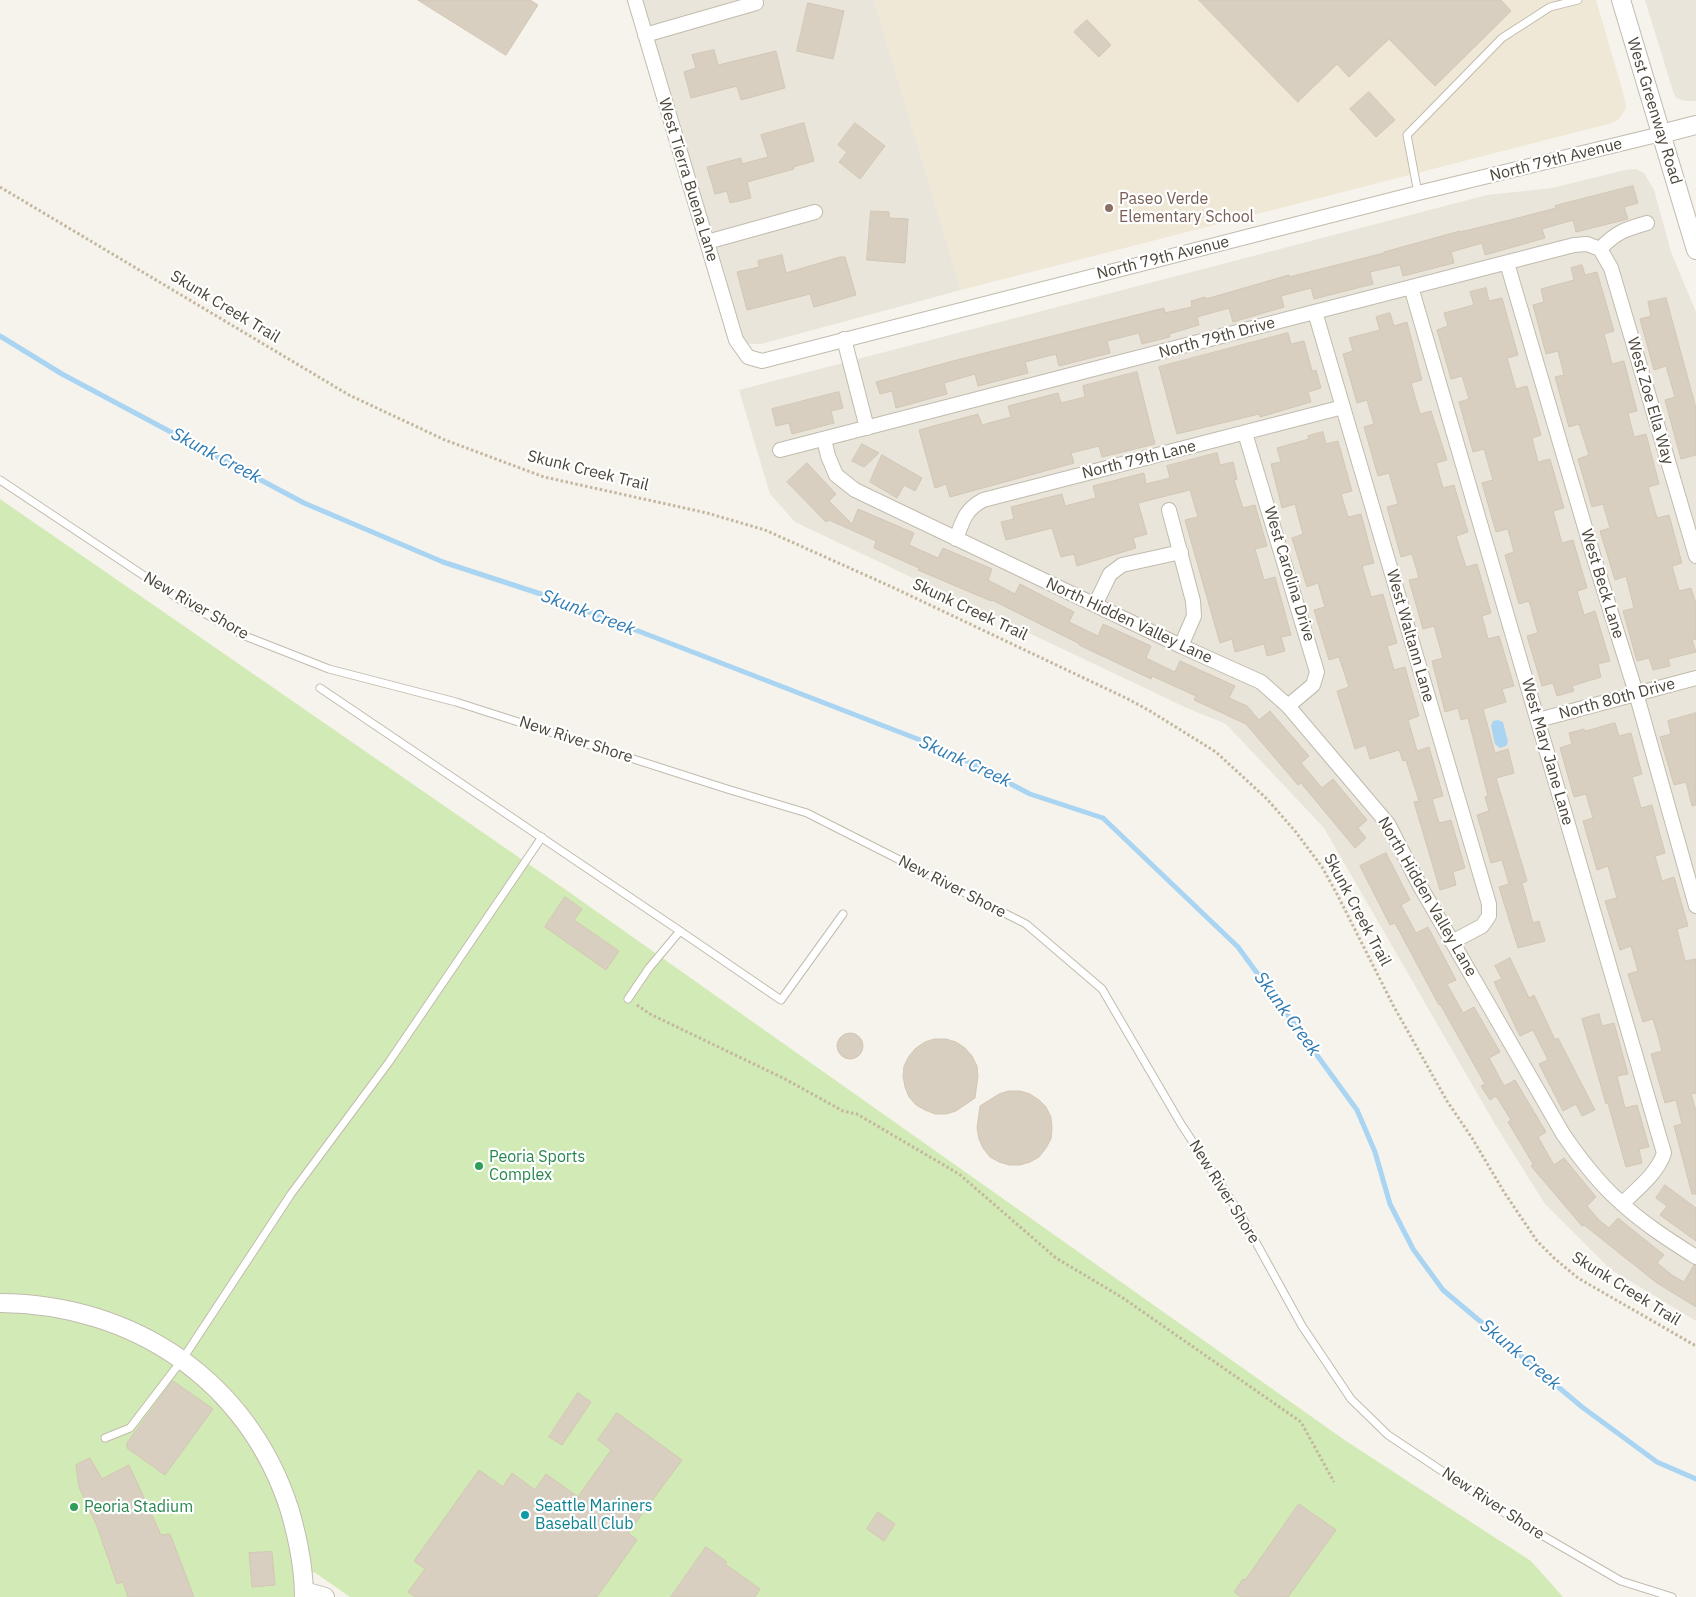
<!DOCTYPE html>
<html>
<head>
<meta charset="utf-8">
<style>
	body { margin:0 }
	canvas { display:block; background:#f6f3ec }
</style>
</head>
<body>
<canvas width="1696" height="1597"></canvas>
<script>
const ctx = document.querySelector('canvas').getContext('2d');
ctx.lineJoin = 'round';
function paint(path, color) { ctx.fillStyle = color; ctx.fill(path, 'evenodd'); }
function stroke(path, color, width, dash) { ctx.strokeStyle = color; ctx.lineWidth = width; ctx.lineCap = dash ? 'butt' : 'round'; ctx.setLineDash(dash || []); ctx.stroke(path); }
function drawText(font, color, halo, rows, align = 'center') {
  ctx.font = font + ' "IBM Plex Sans",sans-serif'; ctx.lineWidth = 4.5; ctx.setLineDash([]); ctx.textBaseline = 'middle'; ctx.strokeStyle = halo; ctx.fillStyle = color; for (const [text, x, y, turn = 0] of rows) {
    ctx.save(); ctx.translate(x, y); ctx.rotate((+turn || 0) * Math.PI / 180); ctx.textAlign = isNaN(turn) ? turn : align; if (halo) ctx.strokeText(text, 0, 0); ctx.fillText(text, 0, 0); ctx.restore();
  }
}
paint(new Path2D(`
	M 641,0 L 874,0 L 961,290 L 761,344 L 749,344 L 743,340 L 741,336 Z
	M 1645,0 L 1696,0 L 1696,101 L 1685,101 L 1676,98 L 1673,91 Z
	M 1636,169 L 1644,173 L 1654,190 L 1671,252 L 1696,312 L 1696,1321 L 1610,1269 L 1545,1204 L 1496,1126 L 1324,828 L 1226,724 L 1189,709 L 795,522 L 770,494 L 739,390 L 1487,195 L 1552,188 L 1625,170 Z`), '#eae5da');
paint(new Path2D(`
	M 874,0 L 1596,0 L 1623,92 L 1626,107 L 1622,115 L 1618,120 L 1612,123 L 961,290 Z`), '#efe8d6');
paint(new Path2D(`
	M 0,499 L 569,892 L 1346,1441 L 1531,1561 L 1563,1597 L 350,1597 L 314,1572 L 295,1580 L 296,1597 L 0,1597 Z`), '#d2eab5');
paint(new Path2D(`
	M 1498,720 L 1503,722 L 1508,742 L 1506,746 L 1500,748 L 1495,744 L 1491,726 L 1493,721 Z`), '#a9d4f2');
stroke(new Path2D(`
	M 0,336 L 62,374 L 304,503 L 443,562 L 553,598 L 946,750 L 1030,794 L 1103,818 L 1238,947 L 1357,1110 L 1375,1152 L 1390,1204 L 1413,1249 L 1443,1290 L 1582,1407 L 1657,1462 L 1696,1479`), '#a9d4f2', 5);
const building = new Path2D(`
	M 418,0 L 530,0 L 538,5 L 506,55 Z
	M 1199,0 L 1501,0 L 1511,11 L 1435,86 L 1389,39 L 1349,77 L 1337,64 L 1298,102 Z
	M 808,3 L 844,11 L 833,59 L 797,51 Z
	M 1087,20 L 1111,45 L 1099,57 L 1074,32 Z
	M 714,50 L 718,65 L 776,51 L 785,88 L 741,100 L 737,86 L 691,98 L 684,72 L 696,68 L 692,55 Z
	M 1369,92 L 1395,120 L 1376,137 L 1350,109 Z
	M 804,123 L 814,161 L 793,167 L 794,169 L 747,182 L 751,198 L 730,203 L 727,191 L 715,194 L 707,167 L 741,158 L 742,164 L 768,157 L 761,135 Z
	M 855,123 L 885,146 L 860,179 L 839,162 L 847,152 L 838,145 Z
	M 1633,186 L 1638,203 L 1624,207 L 1628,219 L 1576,232 L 1573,220 L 1542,229 L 1545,238 L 1485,255 L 1482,243 L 1451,252 L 1454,263 L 1403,276 L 1400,265 L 1370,272 L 1373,284 L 1314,299 L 1311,288 L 1281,296 L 1284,307 L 1233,322 L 1229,308 L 1197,317 L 1199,325 L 1169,334 L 1170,337 L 1142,344 L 1139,333 L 1107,341 L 1110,353 L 1059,366 L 1056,354 L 1025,362 L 1028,373 L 978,386 L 975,374 L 944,383 L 947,394 L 896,408 L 892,391 L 880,394 L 876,382 L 953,361 L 1164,308 L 1165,313 L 1192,307 L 1191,301 L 1205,297 L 1206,299 L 1289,275 L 1289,277 L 1384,253 L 1384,252 L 1460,231 L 1460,232 L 1510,220 L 1556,208 L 1555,206 Z
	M 871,211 L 889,212 L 889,218 L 908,219 L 905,263 L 867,260 Z
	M 782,255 L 786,273 L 840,257 L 845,257 L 856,295 L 814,307 L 810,294 L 747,310 L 737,272 L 759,267 L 758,261 Z
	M 1582,265 L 1585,275 L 1597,272 L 1614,331 L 1604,334 L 1612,364 L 1624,361 L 1637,411 L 1628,413 L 1634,437 L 1646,434 L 1659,484 L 1648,487 L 1657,518 L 1669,515 L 1682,563 L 1672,566 L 1679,591 L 1691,588 L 1696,604 L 1696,639 L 1692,640 L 1696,652 L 1668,659 L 1670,666 L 1653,670 L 1649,658 L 1637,661 L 1623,611 L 1634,608 L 1626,576 L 1615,580 L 1600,531 L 1610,528 L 1603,504 L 1592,507 L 1578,459 L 1589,455 L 1579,424 L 1569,427 L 1555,377 L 1564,375 L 1558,351 L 1546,354 L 1533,305 L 1544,302 L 1541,289 L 1574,280 L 1571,268 Z
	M 1486,288 L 1489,301 L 1502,298 L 1518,355 L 1507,358 L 1516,389 L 1527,386 L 1541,435 L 1532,438 L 1538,462 L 1550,459 L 1564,508 L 1553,511 L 1562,543 L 1573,540 L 1587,588 L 1577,591 L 1584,615 L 1595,611 L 1610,661 L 1598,664 L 1601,677 L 1572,686 L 1574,691 L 1557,696 L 1553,683 L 1542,686 L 1527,636 L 1538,633 L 1529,601 L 1519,604 L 1505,555 L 1514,552 L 1508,529 L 1496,532 L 1482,483 L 1493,480 L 1484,449 L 1473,452 L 1459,402 L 1469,399 L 1462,376 L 1451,379 L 1437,330 L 1448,326 L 1444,313 L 1474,305 L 1470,292 Z
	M 1666,298 L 1696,408 L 1696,455 L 1681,459 L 1665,400 L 1675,397 L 1666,366 L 1654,370 L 1640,319 L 1651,316 L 1648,302 Z
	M 1390,313 L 1394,326 L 1407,322 L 1422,380 L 1411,383 L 1420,414 L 1431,411 L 1447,460 L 1436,463 L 1443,488 L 1454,485 L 1468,532 L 1456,536 L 1466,567 L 1477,564 L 1491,613 L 1482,616 L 1488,639 L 1499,636 L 1514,686 L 1502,689 L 1506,702 L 1483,709 L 1495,753 L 1508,749 L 1514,773 L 1496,778 L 1527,881 L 1522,883 L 1533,923 L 1539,921 L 1545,941 L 1518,948 L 1499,887 L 1509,884 L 1502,860 L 1491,863 L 1477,815 L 1489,811 L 1485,797 L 1488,796 L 1468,718 L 1461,720 L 1458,708 L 1445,712 L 1432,661 L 1443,658 L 1434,626 L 1423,629 L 1409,580 L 1419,578 L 1412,554 L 1401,557 L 1387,507 L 1398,504 L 1389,473 L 1378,476 L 1364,427 L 1374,424 L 1367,400 L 1357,403 L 1343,354 L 1353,351 L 1349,338 L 1380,330 L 1376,317 Z
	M 1288,333 L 1291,344 L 1304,341 L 1312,371 L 1316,370 L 1321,388 L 1308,392 L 1311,402 L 1260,417 L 1259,414 L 1177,434 L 1159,367 Z
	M 1137,372 L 1155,444 L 1102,457 L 1099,446 L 1071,453 L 1074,463 L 950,497 L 946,484 L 935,488 L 919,430 L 978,414 L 982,425 L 1011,417 L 1008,406 L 1058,393 L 1061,403 L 1085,397 L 1083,386 Z
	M 839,392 L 843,408 L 831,411 L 834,423 L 792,434 L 789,423 L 776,426 L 772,409 Z
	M 1323,432 L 1326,444 L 1338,441 L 1352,491 L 1341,494 L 1348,517 L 1361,514 L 1374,563 L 1362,566 L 1371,597 L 1383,594 L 1397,643 L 1387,646 L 1394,670 L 1405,667 L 1419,716 L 1408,720 L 1417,751 L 1429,747 L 1443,796 L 1432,799 L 1439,823 L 1451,820 L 1465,868 L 1453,872 L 1456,885 L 1440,890 L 1414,802 L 1419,801 L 1406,760 L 1403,761 L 1399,750 L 1370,759 L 1366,745 L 1355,749 L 1337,691 L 1349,687 L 1339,657 L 1329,660 L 1314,610 L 1325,607 L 1318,583 L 1307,587 L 1292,538 L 1303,534 L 1295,504 L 1282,508 L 1271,464 L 1281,462 L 1277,448 L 1309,439 L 1308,436 Z
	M 862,444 L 879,453 L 864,467 L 852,461 Z
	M 1217,453 L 1220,465 L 1233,462 L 1237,479 L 1234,480 L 1243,508 L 1255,505 L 1267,546 L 1255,549 L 1264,580 L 1275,577 L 1291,635 L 1281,637 L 1285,651 L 1267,656 L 1264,644 L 1235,652 L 1232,639 L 1220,643 L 1185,520 L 1198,517 L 1190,490 L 1138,503 L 1147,534 L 1133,538 L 1136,548 L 1077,566 L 1074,554 L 1061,557 L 1052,528 L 1006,540 L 1001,522 L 1014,519 L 1011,507 L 1062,494 L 1065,506 L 1096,498 L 1093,486 L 1144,473 L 1146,484 L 1170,478 L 1167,466 Z
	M 882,455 L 922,478 L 915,491 L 904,485 L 897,498 L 870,482 Z
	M 807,463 L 836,494 L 829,501 L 852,524 L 858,509 L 914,533 L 909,545 L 938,558 L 943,548 L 992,569 L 988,580 L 1015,594 L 1020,584 L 1074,612 L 1069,622 L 1098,636 L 1103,624 L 1151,646 L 1146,658 L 1175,672 L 1180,661 L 1235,686 L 1229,698 L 1247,706 L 1259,720 L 1270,711 L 1309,756 L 1301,763 L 1322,788 L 1333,779 L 1367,820 L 1358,828 L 1366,838 L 1355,848 L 1301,783 L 1298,785 L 1246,724 L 1194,700 L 1196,696 L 1152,676 L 1151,679 L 1079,645 L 1080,644 L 992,600 L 991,601 L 918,570 L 919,568 L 874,548 L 876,541 L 829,520 L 826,522 L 787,482 Z
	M 1696,713 L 1696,805 L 1692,806 L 1686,782 L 1674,785 L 1660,737 L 1671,734 L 1668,721 Z
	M 1615,723 L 1619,736 L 1631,733 L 1642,774 L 1632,777 L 1641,808 L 1652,805 L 1665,853 L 1655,856 L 1662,881 L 1674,877 L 1688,926 L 1677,929 L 1685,961 L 1696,959 L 1696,1093 L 1691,1094 L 1696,1111 L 1696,1194 L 1692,1194 L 1674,1126 L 1682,1124 L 1676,1100 L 1665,1103 L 1651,1054 L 1662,1051 L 1657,1032 L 1653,1019 L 1643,1022 L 1628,974 L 1638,971 L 1631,946 L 1620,950 L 1605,901 L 1617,898 L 1608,866 L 1597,870 L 1583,821 L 1593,818 L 1586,794 L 1574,797 L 1560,748 L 1572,744 L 1569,733 L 1584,729 L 1585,731 Z
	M 1386,853 L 1410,900 L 1401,905 L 1416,933 L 1428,927 L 1456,980 L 1447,984 L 1463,1013 L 1474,1007 L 1500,1052 L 1489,1058 L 1504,1086 L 1515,1080 L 1546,1132 L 1538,1137 L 1554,1165 L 1564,1158 L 1596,1197 L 1587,1206 L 1599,1220 L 1609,1228 L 1618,1218 L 1664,1255 L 1657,1263 L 1672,1275 L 1684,1282 L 1694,1265 L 1696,1266 L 1696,1307 L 1657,1283 L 1584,1225 L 1582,1226 L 1531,1166 L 1533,1164 L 1508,1122 L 1511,1120 L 1496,1096 L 1490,1100 L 1481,1086 L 1485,1084 L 1440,1004 L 1439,1005 L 1395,923 L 1390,925 L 1360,866 Z
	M 565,897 L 582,909 L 574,920 L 619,951 L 606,970 L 545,927 Z
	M 1510,958 L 1529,998 L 1534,995 L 1555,1040 L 1558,1038 L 1595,1110 L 1582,1116 L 1576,1104 L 1563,1111 L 1539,1064 L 1548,1060 L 1533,1030 L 1520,1036 L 1494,982 L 1502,979 L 1495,966 Z
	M 1599,1014 L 1602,1026 L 1614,1023 L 1628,1074 L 1617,1076 L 1625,1108 L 1637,1105 L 1649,1147 L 1639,1149 L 1642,1163 L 1626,1167 L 1608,1103 L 1606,1104 L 1582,1019 Z
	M837 1046a13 13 0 1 1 26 0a13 13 0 1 1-26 0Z
	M 935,1039 L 946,1039 L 956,1042 L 965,1048 L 972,1056 L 977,1066 L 978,1076 L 975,1098 L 956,1111 L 946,1114 L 935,1114 L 925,1110 L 916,1105 L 909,1097 L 905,1087 L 903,1076 L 904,1066 L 909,1056 L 916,1048 L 925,1042 Z
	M 1009,1091 L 1020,1091 L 1030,1094 L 1039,1100 L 1046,1107 L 1051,1117 L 1052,1128 L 1051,1139 L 1046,1148 L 1039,1157 L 1030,1162 L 1020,1165 L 1009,1165 L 999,1162 L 990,1157 L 983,1148 L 979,1139 L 977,1128 L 980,1106 L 999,1094 Z
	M 1665,1185 L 1696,1208 L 1696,1241 L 1660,1215 L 1667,1206 L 1656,1198 Z
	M 173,1381 L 213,1409 L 165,1475 L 127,1448 L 127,1443 Z
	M 578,1393 L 591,1402 L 562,1445 L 549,1437 Z
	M 617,1413 L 682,1460 L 628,1533 L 637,1540 L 597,1597 L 415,1597 L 408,1592 L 425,1569 L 414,1561 L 479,1470 L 503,1487 L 512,1473 L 535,1490 L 546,1474 L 578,1497 L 611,1450 L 598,1440 Z
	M 90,1458 L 102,1479 L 129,1465 L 161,1535 L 170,1534 L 194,1597 L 128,1597 L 123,1582 L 117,1584 L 97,1526 L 79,1487 L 76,1465 Z
	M 1299,1504 L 1336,1530 L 1288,1597 L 1241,1597 L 1234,1592 L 1243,1579 L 1245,1580 Z
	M 878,1512 L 895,1524 L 884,1541 L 867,1529 Z
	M 706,1547 L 727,1562 L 725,1564 L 760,1589 L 755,1597 L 671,1597 Z
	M 272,1552 L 275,1585 L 252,1587 L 249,1553 Z`);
paint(building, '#d8cfc1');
stroke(building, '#d3c7b4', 1);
const service = new Path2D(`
	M 1418,193 L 1407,135 L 1502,38 L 1550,7 L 1578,0
	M 0,480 L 179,599 L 245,636 L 329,669 L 456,702 L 727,789 L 807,813 L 1026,924 L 1102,989 L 1181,1124 L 1242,1217 L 1302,1326 L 1351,1399 L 1388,1435 L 1514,1519 L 1621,1581 L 1672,1597
	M 320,688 L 680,931 L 649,968 L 628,999
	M 680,931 L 781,1000 L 843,914
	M 105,1438 L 130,1428 L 182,1360 L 291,1194 L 389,1062 L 542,837`);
const minor = new Path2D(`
	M 635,0 L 736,340 L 748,357 L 762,361 L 1418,193 L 1661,134
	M 645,35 L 756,3
	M 707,242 L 815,212
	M 1600,249 L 1611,268 L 1696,556
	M 1600,249 C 1616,232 1626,229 1647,223
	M 1507,263 L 1594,558 L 1636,693 L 1696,906
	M 1411,287 L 1664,1153 C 1657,1174 1637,1189 1622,1204
	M 1315,312 L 1489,904 L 1489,916 L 1482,926 L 1452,942
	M 844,339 L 867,428
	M 1245,433 L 1317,672 L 1313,685 L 1288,706
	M 824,439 L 828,456 L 836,475 L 855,490 L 1181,646 L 1261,682 L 1288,706 L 1388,824 L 1420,886 L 1563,1134 C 1578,1156 1598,1182 1618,1200 C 1641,1222 1669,1240 1696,1257
	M 780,450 L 1574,245 L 1587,244 L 1600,249
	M 1169,510 L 1193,601 L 1194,616 L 1181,646
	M 956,539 C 963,520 965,510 983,500 L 1343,407
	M 1095,605 L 1110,574 L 1122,565 L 1181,552
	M 1538,720 L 1696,678`);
const tertiary = new Path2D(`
	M 1621,0 L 1696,250
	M 1661,134 L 1696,125
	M 0,1303 C 134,1304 249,1381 290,1511 C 298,1539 304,1568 304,1597
	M 304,1591 L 325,1597`);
stroke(service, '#c2bbae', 9);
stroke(minor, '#c2bbae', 16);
stroke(tertiary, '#c2bbae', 20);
stroke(new Path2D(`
	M 0,187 L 349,395 L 445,440 L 544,477 L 707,513 L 765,530 L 892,587 L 1128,699 L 1150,711 L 1216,752 L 1267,799 L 1295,831 L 1322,867 L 1338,896 L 1393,1005 L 1447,1101 L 1472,1138 L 1504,1192 L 1537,1241 L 1554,1258 L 1578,1278 L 1696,1346
	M 637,1005 L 650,1014 L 785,1079 L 843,1111 L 857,1114 L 959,1174 L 1056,1258 L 1123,1298 L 1301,1422 L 1334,1482`), '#c4b79f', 3, [2.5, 2.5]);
stroke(service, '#fff', 7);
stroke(minor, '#fff', 14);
stroke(tertiary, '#fff', 18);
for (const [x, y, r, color] of [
	[1109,208,5,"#8d6e63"],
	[479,1166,5,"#2e9e5b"],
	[74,1507,5,"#2e9e5b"],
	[525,1515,5,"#0f9aa8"]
]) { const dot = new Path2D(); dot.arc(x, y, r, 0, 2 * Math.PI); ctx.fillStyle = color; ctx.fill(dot); stroke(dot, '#fff', 2); }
drawText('16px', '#4b4439', '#fff', [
	["West Greenway Road",1654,111,73],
	["North 79th Avenue",1556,160,-14],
	["West Tierra Buena Lane",688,180,73],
	["North 79th Avenue",1163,258,-14],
	["Skunk Creek Trail",225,307,31],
	["North 79th Drive",1217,338,-15],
	["West Zoe Ella Way",1650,401,74],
	["North 79th Lane",1139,460,-14],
	["Skunk Creek Trail",588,471,14],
	["West Carolina Drive",1289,574,73],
	["West Beck Lane",1602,584,73],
	["New River Shore",196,606,30],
	["Skunk Creek Trail",970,610,25],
	["North Hidden Valley Lane",1129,621,25],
	["West Waltann Lane",1410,636,74],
	["North 80th Drive",1617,699,-15],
	["New River Shore",576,740,18],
	["West Mary Jane Lane",1547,752,74],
	["New River Shore",952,887,27],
	["North Hidden Valley Lane",1427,897,60],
	["Skunk Creek Trail",1357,910,62],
	["New River Shore",1224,1192,58],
	["Skunk Creek Trail",1626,1289,32],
	["New River Shore",1493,1504,33]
]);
drawText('16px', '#785e54', '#fff', [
	["Paseo Verde",1119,199],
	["Elementary School",1119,217]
], 'left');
drawText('16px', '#27864d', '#fff', [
	["Peoria Sports",489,1157],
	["Complex",489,1175],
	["Peoria Stadium",84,1507]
], 'left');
drawText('16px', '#0d838f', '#fff', [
	["Seattle Mariners",535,1506],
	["Baseball Club",535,1524]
], 'left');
drawText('italic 18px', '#2e7ab2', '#fff', [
	["Skunk Creek",216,456,28],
	["Skunk Creek",588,613,21],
	["Skunk Creek",965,762,25],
	["Skunk Creek",1287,1014,54],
	["Skunk Creek",1520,1355,40]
]);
</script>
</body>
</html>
